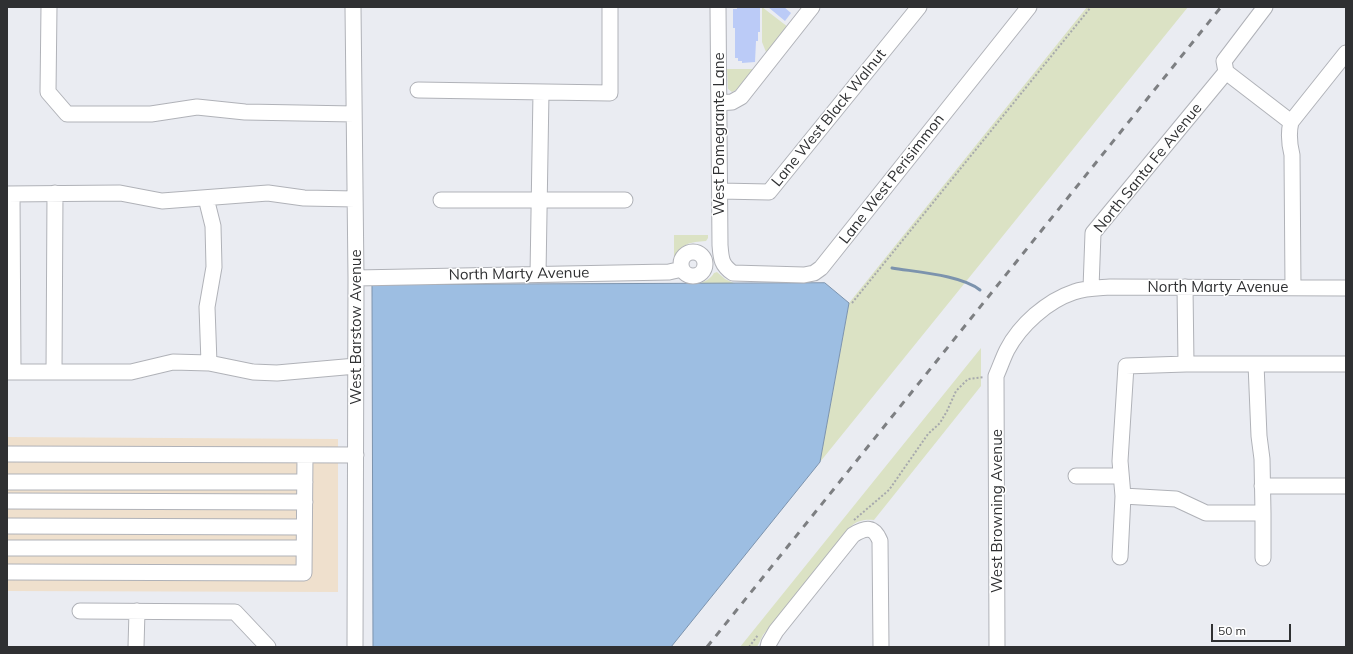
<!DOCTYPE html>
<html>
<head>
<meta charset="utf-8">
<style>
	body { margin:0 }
	#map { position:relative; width:1353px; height:654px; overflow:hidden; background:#eaecf2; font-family:Mulish,sans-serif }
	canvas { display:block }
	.frame { position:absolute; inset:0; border:8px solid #2f3032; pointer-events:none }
	.scale { position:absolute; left:1211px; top:624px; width:80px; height:18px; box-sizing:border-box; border:2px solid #2f3032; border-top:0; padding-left:5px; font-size:12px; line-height:14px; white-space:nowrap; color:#2f3032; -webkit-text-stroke:3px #fff; paint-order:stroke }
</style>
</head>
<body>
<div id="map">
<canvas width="1353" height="654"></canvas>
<div class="frame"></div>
<div class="scale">50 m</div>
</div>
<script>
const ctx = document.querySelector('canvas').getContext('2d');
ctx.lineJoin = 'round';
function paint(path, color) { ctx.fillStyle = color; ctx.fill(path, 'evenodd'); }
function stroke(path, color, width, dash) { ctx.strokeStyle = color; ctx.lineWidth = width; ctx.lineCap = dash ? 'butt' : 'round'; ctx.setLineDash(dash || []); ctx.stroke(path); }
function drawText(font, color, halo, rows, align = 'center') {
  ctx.font = font + ' Mulish,sans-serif'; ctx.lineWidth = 3; ctx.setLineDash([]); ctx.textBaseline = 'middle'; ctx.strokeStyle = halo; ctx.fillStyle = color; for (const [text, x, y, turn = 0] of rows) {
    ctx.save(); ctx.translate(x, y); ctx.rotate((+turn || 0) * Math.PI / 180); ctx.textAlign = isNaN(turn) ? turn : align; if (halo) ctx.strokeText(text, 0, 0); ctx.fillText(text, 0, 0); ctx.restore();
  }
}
paint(new Path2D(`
	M 7,437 L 338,439 L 338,592 L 7,591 Z`), '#efe0cd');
paint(new Path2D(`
	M 762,7 L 788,27 L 766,52 L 762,42 Z
	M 1087,7 L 1188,7 L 820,462 L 849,303 Z
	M 727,69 L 754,69 L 736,90 L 732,92 L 728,89 Z
	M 674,235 L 708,235 L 708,238 L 706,241 C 690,242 681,243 677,259 L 674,261 Z
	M 717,272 L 725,279 L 736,284 L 699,284 C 705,281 711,279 714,273 Z
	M 981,348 L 981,386 L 874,520 C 863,519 856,521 848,529 L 763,635 L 757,647 L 740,647 Z`), '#dbe2c4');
const water = new Path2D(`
	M 825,283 L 849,303 L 820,462 L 671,647 L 373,647 L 372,285 Z`);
paint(water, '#9dbee2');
stroke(water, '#7c93ad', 1);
stroke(new Path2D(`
	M 892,268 C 916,272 962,275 980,290`), '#7c93ad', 3);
paint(new Path2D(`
	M 737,7 L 760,7 L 760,32 L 758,32 L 758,41 L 756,41 L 755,62 L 742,63 L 742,61 L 738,61 L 738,58 L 735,58 L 735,28 L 733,28 L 733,9 L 737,9 Z
	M 768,7 L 784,7 L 791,13 L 785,21 Z`), '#bbcbf7');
const minor = new Path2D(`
	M 49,7 L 48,92 L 67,114 L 151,114 L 197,107 L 245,112 L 354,114
	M 353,7 L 356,278 L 355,647
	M 718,7 L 720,245 C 721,258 721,265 733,273 L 804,275 L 814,273 L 821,268 L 1029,7
	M 1226,72 L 1291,122 C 1288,134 1289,143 1292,155 L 1293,288
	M 418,90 L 610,93 L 610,7
	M 719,103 L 732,102 L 741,97 L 812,7
	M 1291,122 L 1346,53
	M 720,191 L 769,192 L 919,7
	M 7,194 L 120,193 L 162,201 L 268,193 L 304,198 L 355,199
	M 12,194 L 13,372
	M 206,198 L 213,226 L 214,267 L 207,307 L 209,363
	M 441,200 L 625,200
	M681 264a12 12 0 1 1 24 0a12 12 0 1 1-24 0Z
	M 538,274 L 541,92
	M 356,278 L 669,272 L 682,269
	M 1185,287 L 1186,364 L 1346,364
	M 1091,288 L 1093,233 L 1226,72 L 1224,61 L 1265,7
	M 1186,364 L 1126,366 L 1120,461 L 1123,496 L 1176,499 L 1206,513 L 1263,513 L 1262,459 L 1259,436 L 1256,364
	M 7,372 L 131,372 L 173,362 L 209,363 L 253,372 L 277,373 L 356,366
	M 54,372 L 55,193
	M 7,454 L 356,455
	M 1076,476 L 1121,476
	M 7,482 L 305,482
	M 1262,486 L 1346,486
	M 7,501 L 305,502
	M 7,526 L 304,527
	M 7,548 L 304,548
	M 1120,557 L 1123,496
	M 1263,558 L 1263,513
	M 7,572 L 304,573 L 305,455
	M 80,611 L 235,612 L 268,647
	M 136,647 L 137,611
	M 768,647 L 769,643 L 776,631 L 853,535 C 866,527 874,526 880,541 L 881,647
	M 997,647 L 996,376 C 1000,367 1003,358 1007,350 C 1020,325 1047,301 1074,292 C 1085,288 1098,288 1110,287 L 1346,288`);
stroke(minor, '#b0b2b8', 17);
stroke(new Path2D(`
	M 852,303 L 1091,7
	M 854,520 L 889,490 L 928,434 L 940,423 L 947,411 L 956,391 L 968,379 L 984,377
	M 749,647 L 758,635`), '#a7a9ad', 2, [2, 2]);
stroke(minor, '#fff', 15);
stroke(new Path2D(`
	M 707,647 L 1221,7`), '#7d7f82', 3, [7, 7]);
drawText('15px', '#2f3032', '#fff', [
	["Lane West Black Walnut",829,118,-51],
	["West Pomegrante Lane",719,134,-90],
	["North Santa Fe Avenue",1148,168,-51],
	["Lane West Perisimmon",892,179,-52],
	["North Marty Avenue",519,274,-1],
	["North Marty Avenue",1218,287],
	["West Barstow Avenue",356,327,-90],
	["West Browning Avenue",997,511,-90]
]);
</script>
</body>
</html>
